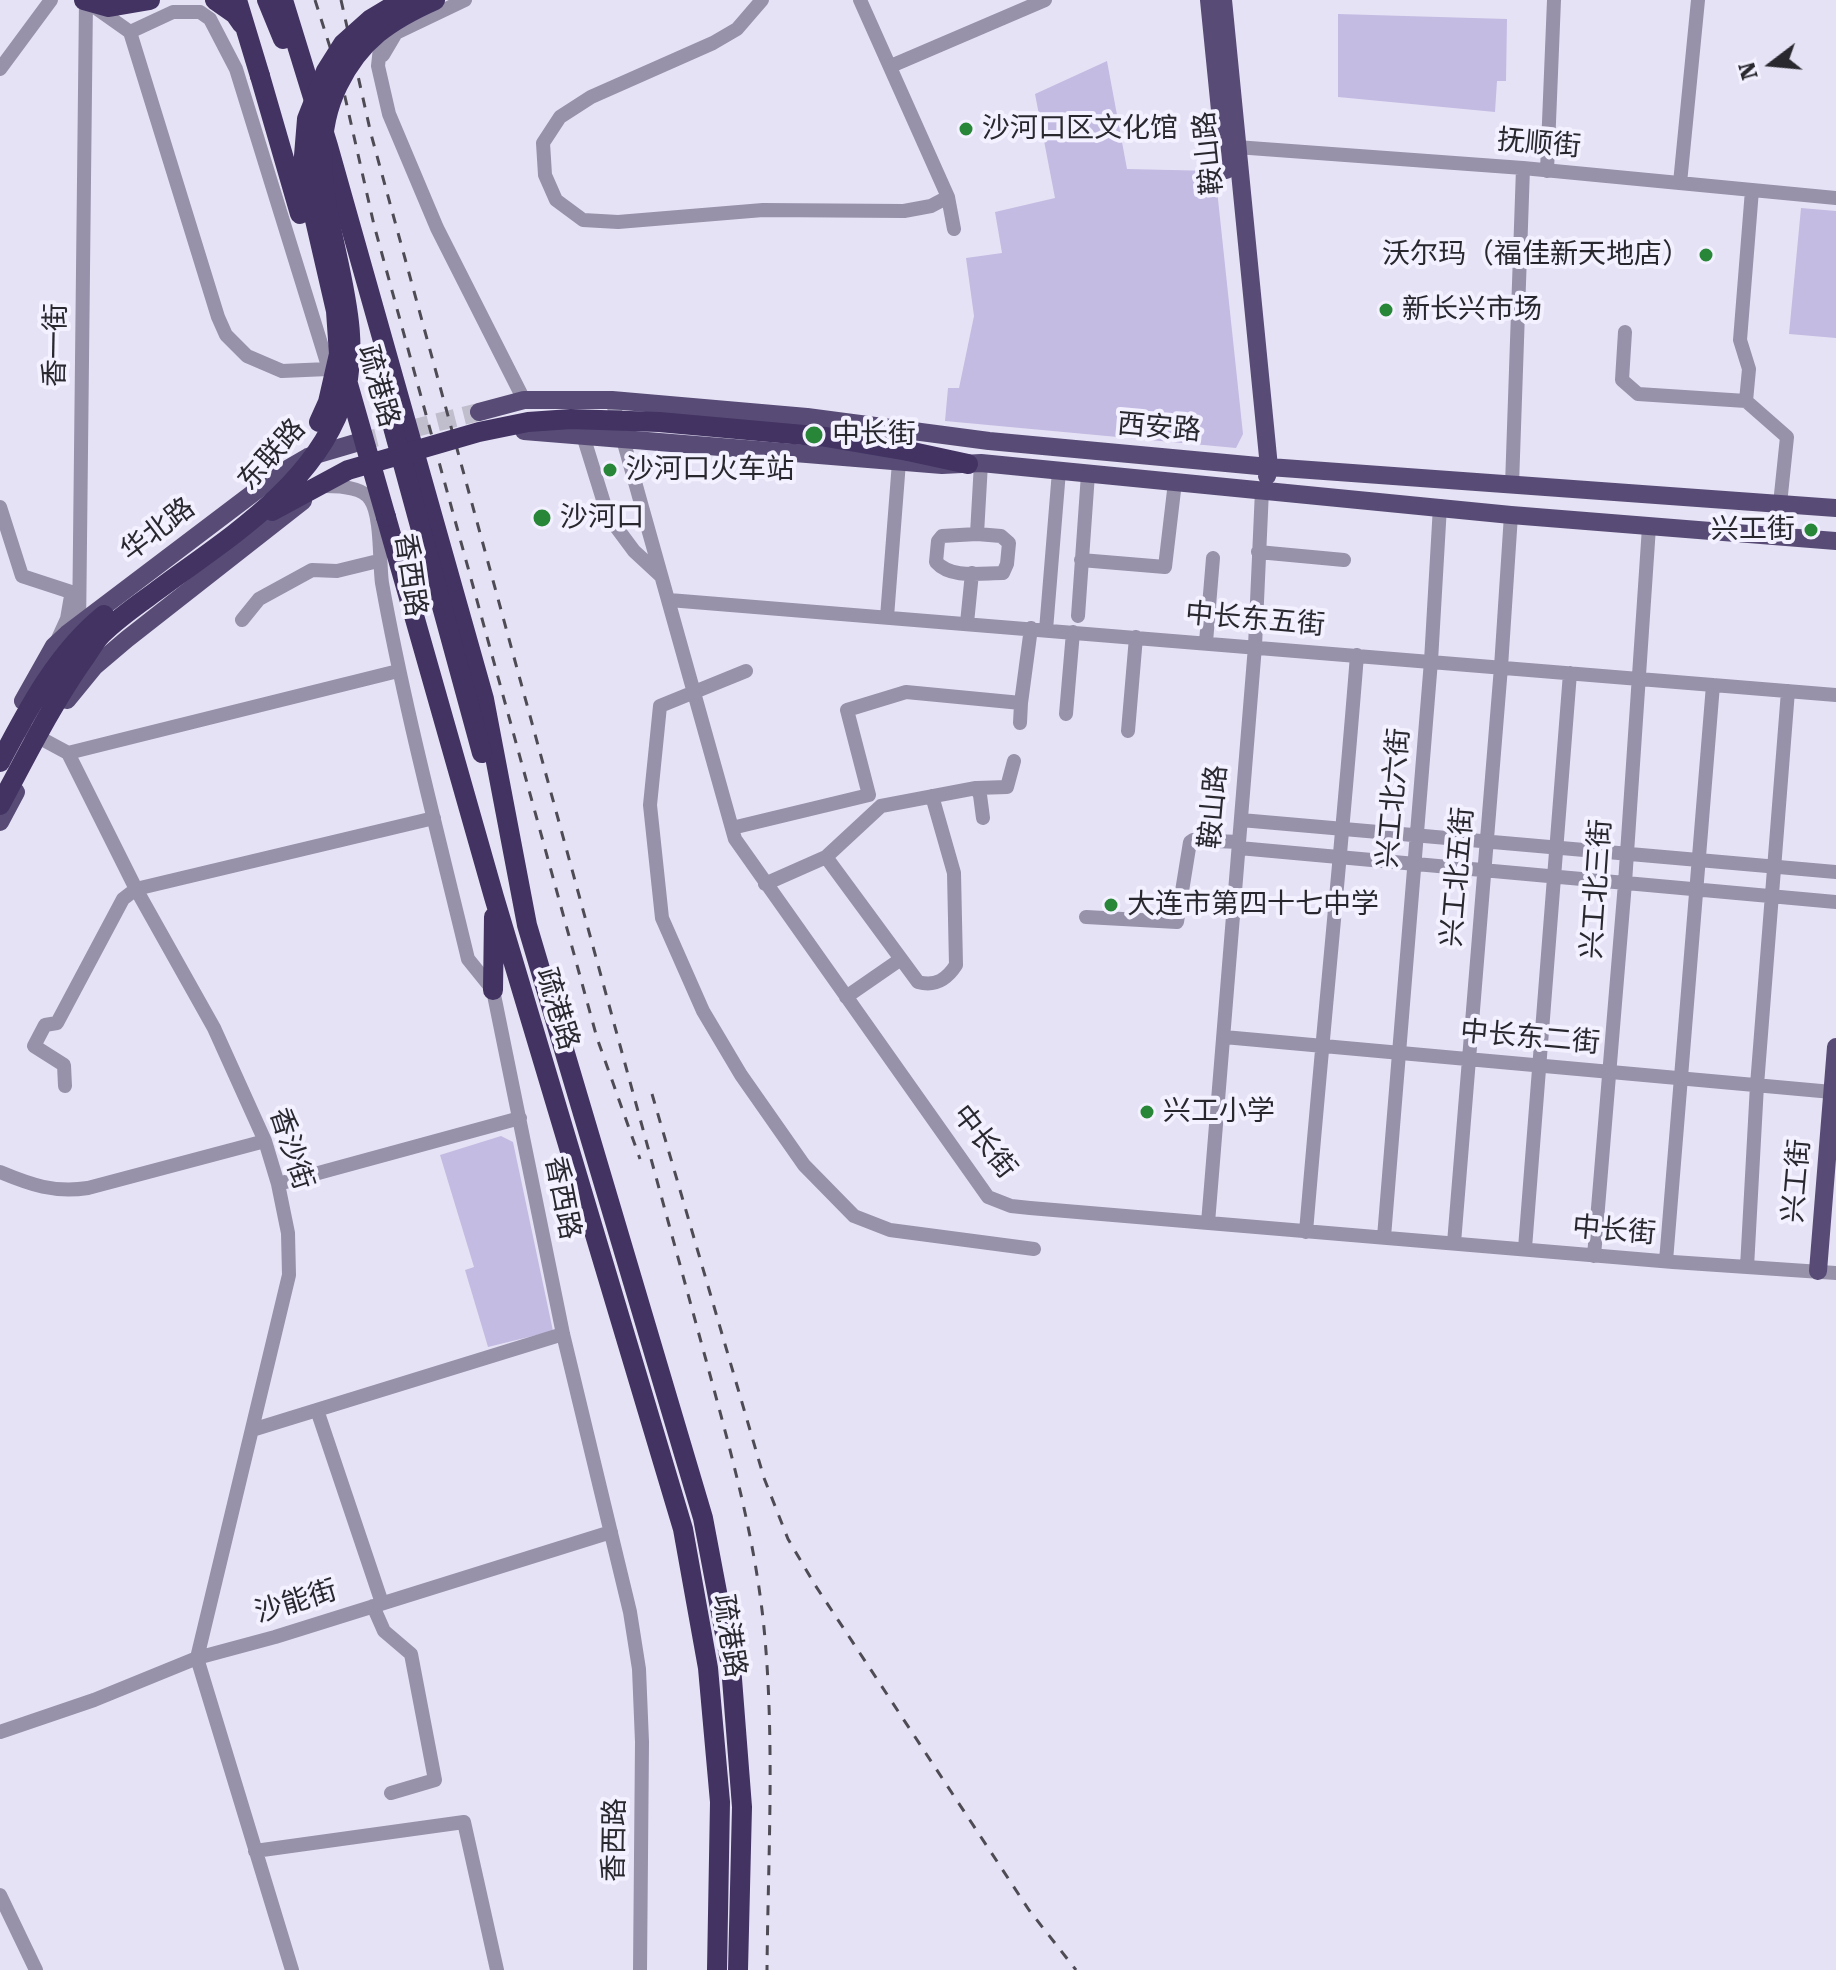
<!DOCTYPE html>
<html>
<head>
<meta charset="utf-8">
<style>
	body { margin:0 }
	#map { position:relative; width:1836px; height:1970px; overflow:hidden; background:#e6e2f5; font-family:"Roboto Serif",serif }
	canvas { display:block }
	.north { position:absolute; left:1732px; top:24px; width:80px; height:80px; -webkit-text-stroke:6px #f3f0ff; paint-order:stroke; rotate:254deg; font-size:22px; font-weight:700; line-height:32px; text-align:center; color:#2a282f }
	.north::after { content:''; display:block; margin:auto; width:28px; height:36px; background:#2a282f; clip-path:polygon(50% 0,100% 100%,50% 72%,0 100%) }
</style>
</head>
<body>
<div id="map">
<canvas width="1836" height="1970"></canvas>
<div class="north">N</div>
</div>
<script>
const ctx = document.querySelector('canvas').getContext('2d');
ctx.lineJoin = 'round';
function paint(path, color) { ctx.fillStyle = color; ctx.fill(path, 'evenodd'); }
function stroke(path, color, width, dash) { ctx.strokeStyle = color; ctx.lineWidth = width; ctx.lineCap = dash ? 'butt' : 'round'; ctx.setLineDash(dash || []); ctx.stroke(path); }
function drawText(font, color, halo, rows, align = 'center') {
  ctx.font = font + ' "Roboto Serif","Noto Sans SC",serif'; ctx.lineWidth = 8; ctx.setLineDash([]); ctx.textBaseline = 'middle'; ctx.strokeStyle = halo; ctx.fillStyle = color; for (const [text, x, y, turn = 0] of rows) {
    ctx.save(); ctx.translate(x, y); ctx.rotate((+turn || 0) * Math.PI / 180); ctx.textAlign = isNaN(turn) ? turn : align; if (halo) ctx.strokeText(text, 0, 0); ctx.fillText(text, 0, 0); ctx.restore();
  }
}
paint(new Path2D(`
	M 1338,14 L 1507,19 L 1506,81 L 1497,81 L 1495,112 L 1338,97 Z
	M 1107,61 L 1127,169 L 1215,171 L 1243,434 L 1236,448 L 945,421 L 948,388 L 959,388 L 974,316 L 966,258 L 1002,253 L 995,212 L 1055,198 L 1035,94 Z
	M 1801,208 L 1836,211 L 1836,338 L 1789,334 Z
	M 501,1136 L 513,1142 L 553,1331 L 488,1347 L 465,1270 L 474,1267 L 440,1155 Z`), '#c4bbe2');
stroke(new Path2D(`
	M 359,442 L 479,412`), '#c0bdcd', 18, [18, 9]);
stroke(new Path2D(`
	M 762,0 L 737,29 L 713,43 L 591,97 L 560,117 L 543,143 L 545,175 L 556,200 L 583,220 L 618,222 L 763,210 L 904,211 L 931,206 L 948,197
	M 860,0 L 948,197 L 954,229
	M 96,8 L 130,32 L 218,317 L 226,335 L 247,356 L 282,371 L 328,369
	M 382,29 L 378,66 L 389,114 L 437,228 L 524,400
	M 130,32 L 173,12 L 200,12 L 210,19 L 236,69 L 332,379
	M 383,55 L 396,33 L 465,0
	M 891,66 L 1045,0
	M 0,69 L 51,0
	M 1236,147 L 1523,168 L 1836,198
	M 1547,171 L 1554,0
	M 1680,183 L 1698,0
	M 1752,190 L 1740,340 L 1749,369 L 1746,401 L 1787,437 L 1780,504
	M 1625,332 L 1622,380 L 1638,394 L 1746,401
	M 612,400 L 735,839 L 988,1197 L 1011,1206 L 1030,1208 L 1673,1262 L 1836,1273
	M 581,429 L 608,516 L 634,551 L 661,576
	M 1512,485 L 1523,168
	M 325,486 C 339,486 362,487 370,499 C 382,516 379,562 382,583 C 405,710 438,834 468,959 L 493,990 L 563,1334 L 630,1612 L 639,1669 L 642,1742 L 640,1970
	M 0,507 L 22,576 L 71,592
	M 977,534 L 1001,536 L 1009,543 L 1007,564 L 1003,573 C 981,573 951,579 936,562 L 938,541 L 942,536 L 977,534 L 981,463
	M 1258,552 L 1344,560
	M 1081,560 L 1165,567 L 1175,482
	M 669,600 L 1836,695
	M 1078,616 L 1088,474
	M 887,617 L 899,462
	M 242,620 L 259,599 L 312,570 L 337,571 L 378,561
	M 967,623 L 972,573
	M 1046,630 L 1059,471
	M 79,632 L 86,0
	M 57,641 L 67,619 L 71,596
	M 1206,642 L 1213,558
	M 746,671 L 660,706 L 650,805 L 662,918 L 703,1011 L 741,1075 L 804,1165 L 854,1216 L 890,1230 L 1034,1249
	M 1066,714 L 1073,632
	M 1020,723 L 1021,703
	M 1128,731 L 1136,637
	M 29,732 L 68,753 L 136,889 L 214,1028 L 265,1141 L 278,1184 L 288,1233 L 289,1275 L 197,1658 L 292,1970
	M 68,753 L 398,671
	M 976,788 L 1007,787 L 1014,761
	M 932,796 L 954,873 L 956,965 C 947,979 936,987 918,982 L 826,857 L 881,806 L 976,788 L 980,795 L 983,818
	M 1241,820 L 1836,872
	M 732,828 L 869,795 L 847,710 L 906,692 L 1021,703 L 1031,628
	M 1239,848 L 1836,902
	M 765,884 L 826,857
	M 1086,917 L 1177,922 L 1190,842 L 1193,840 L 1239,842
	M 846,997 L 901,959
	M 1224,1037 L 1832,1092
	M 65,1086 L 64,1065 L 34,1046 L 45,1025 L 57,1023 L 123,899 L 136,889 L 434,818
	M 0,1172 C 31,1185 54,1193 88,1188 L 265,1141
	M 278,1184 L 520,1118
	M 1208,1223 L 1255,646 L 1262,490
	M 1306,1232 C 1322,1039 1342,847 1357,655
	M 1384,1237 L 1431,661 L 1440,506
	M 1454,1243 L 1501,667 L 1511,515
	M 1525,1248 L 1570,673
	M 1594,1256 L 1625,883 L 1649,527
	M 1666,1261 L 1713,685
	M 1747,1267 L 1757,1085 L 1788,691
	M 317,1410 L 382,1603
	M 252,1430 L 563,1334
	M 373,1606 L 384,1631 L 411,1654 L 435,1780 L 391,1793
	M 0,1732 L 94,1700 L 197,1658 L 275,1637 L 611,1532
	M 255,1851 L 464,1822 L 497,1970
	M 0,1895 L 36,1970`), '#9791aa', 14);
stroke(new Path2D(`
	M 1209,0 L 1226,170
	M 1223,0 L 1269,467 L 1267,476
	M 479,412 L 524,400 L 612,400 L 807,417 L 989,441 L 1269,467 L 1836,508
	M 524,431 L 942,465 L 981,463 L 1511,515 L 1836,541
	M 67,700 L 94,667 L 127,639 L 303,501
	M 23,701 L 54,646 L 67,634 L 277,475 L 308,457 L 359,442
	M 0,822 L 16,792
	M 1818,1271 L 1836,1047`), '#584c76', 18);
stroke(new Path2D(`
	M 84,0 L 109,7 L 150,0
	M 215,0 L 235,14 L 242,24
	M 237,0 L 260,76
	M 267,0 L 283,39
	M 283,0 L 328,146 L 484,699 L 527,925 L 703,1518 L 731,1666 L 742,1807 L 738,1970
	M 908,451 L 968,464
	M 386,517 L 494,897 L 683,1529 L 708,1668 L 720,1802 L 717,1970
	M 493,990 L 494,917`), '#423363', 20);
stroke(new Path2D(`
	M 315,0 L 343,88 L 374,225 L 597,1038 L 640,1159
	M 341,0 L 371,134 L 706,1360 C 730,1449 755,1537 764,1628 C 775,1741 768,1857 767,1970
	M 652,1094 L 764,1478 L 788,1539 L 815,1585 L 1029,1910 L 1076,1970`), '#4e4b55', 3, [10, 10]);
stroke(new Path2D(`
	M 260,76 L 300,214
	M 381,383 L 482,753
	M 348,384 L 386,517
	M 319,422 L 328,402 L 339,354 L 336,311 L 303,168 L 307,119 L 326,71 L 343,44 L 371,19 L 403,0
	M 272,511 L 348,470 L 479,432 L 528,422 L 571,419 L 659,422 L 826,437 L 908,451
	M 0,762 C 28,709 57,653 104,615
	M 0,805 C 26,757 50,708 81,663 C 88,654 94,642 102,634 C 118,618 137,605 155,592 C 223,541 310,490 341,406 C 379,301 287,188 338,85 C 360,40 390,20 435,0`), '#423363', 20);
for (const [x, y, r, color] of [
	[966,129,8,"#288638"],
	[1706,255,8,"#288638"],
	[1386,310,8,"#288638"],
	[814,435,10,"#288638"],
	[610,470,8,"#288638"],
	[542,518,10,"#288638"],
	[1811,530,8,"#288638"],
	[1111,905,8,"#288638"],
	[1147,1112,8,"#288638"]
]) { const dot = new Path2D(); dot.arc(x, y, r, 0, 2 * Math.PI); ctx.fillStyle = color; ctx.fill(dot); stroke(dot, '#f3f0ff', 3); }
drawText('28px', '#2a282f', '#f3f0ff', [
	["沙河口区文化馆",982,129],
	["沃尔玛（福佳新天地店）",1690,255,"right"],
	["新长兴市场",1402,310],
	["中长街",832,435],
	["沙河口火车站",626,470],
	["沙河口",560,518],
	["兴工街",1795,530,"right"],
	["大连市第四十七中学",1127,905],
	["兴工小学",1163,1112]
], 'left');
drawText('28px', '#2a282f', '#f3f0ff', [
	["抚顺街",1539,144,5],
	["鞍山路",1209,153,-96],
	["香一街",56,345,-89],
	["疏港路",378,386,74],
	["西安路",1159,428,5],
	["东联路",272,455,-48],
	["华北路",158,530,-37],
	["香西路",410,575,82],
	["中长东五街",1255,620,5],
	["兴工北六街",1394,798,-85],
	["鞍山路",1214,807,-85],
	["兴工北五街",1458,877,-85],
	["兴工北三街",1597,889,-86],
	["疏港路",557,1009,73],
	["中长东二街",1530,1038,5],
	["中长街",984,1142,52],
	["香沙街",291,1149,72],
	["兴工街",1797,1181,-85],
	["香西路",562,1198,79],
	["中长街",1614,1231,5],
	["沙能街",296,1602,-17],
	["疏港路",729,1636,81],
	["香西路",615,1840,-89]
]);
</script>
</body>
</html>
